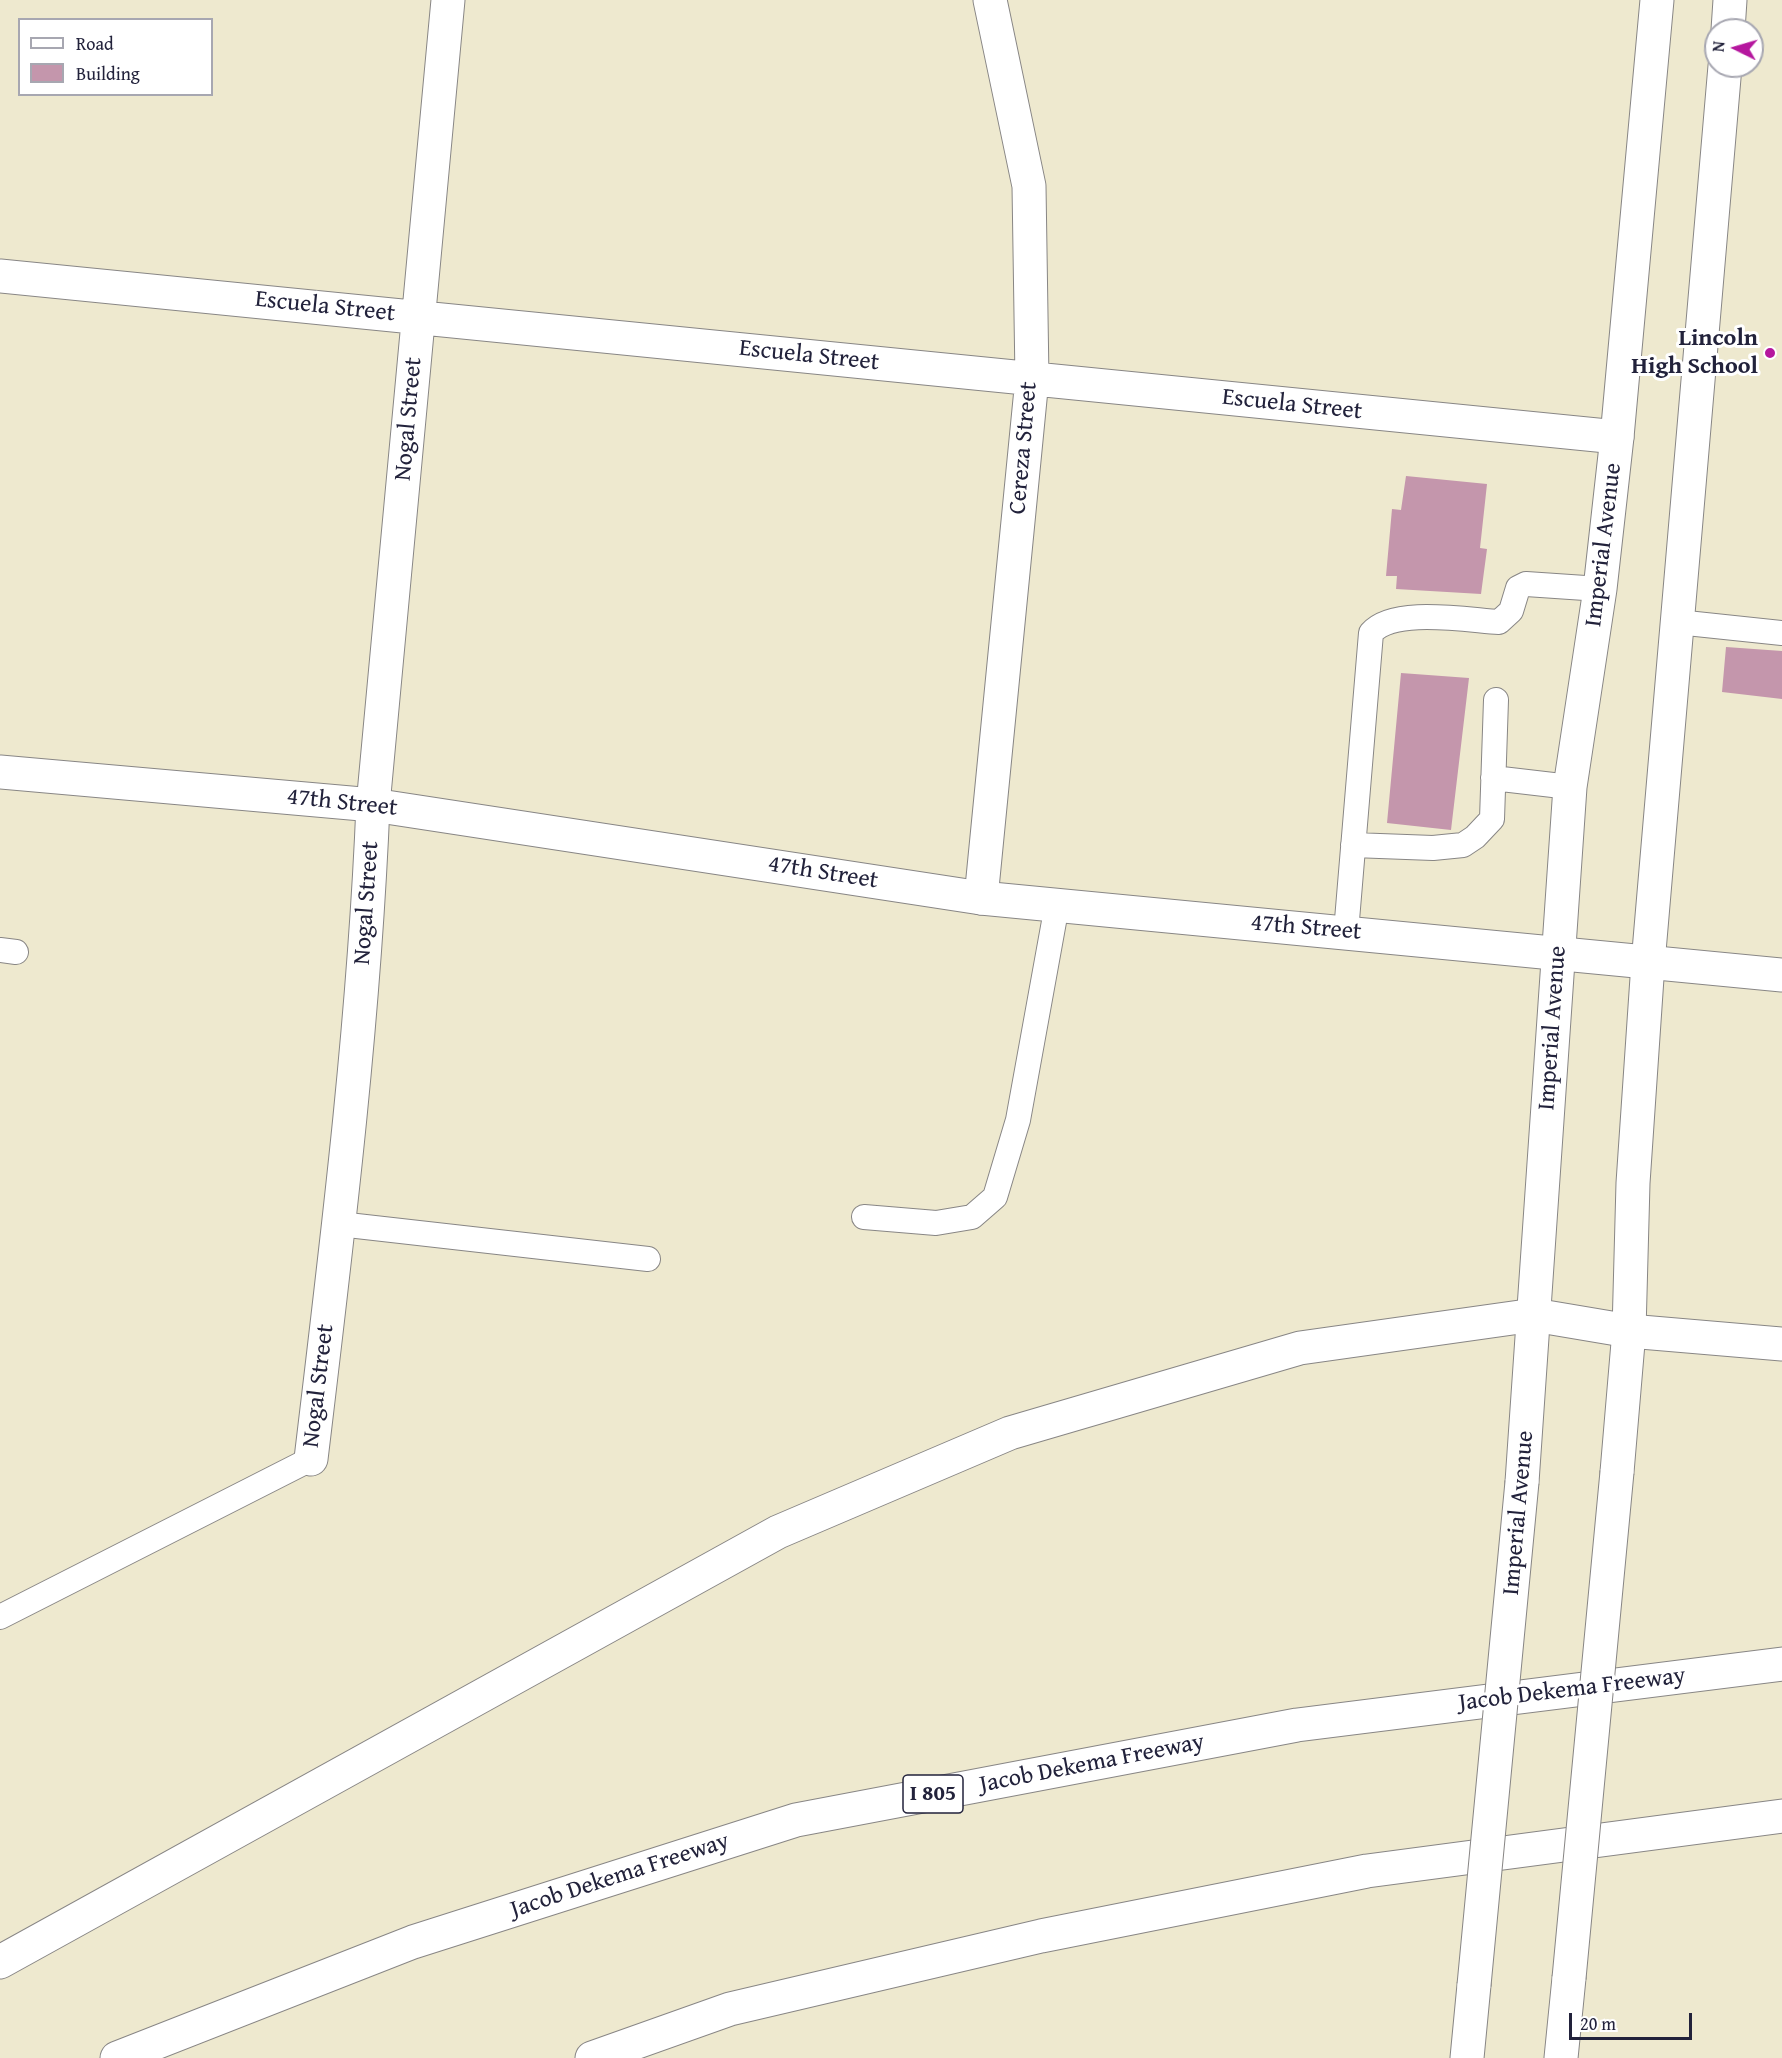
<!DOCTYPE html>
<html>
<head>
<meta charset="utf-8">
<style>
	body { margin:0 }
	#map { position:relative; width:1782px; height:2058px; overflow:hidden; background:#eee9cf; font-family:"Gentium Book Plus",serif }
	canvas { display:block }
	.legend { position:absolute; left:18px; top:18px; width:195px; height:78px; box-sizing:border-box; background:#fff; border:2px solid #a7a7b1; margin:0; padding:8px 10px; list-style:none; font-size:18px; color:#22223b }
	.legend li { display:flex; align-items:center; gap:12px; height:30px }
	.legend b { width:30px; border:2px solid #a7a7b1 }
	.north { position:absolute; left:1704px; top:18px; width:60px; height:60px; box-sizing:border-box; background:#fff; border:2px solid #a7a7b1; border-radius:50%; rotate:275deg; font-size:16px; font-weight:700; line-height:24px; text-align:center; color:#22223b }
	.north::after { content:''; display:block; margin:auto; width:21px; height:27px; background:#b5179e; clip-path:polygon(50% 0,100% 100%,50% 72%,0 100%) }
	.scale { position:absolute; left:1569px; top:2013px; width:123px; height:27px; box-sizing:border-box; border:3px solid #22223b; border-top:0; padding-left:8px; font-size:18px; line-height:21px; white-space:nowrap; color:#22223b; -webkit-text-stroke:4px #fff; paint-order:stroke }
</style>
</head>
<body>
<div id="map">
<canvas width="1782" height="2058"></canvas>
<ul class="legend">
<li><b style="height:8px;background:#fff"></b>Road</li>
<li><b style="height:16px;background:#c496ac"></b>Building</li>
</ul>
<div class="north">N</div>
<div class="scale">20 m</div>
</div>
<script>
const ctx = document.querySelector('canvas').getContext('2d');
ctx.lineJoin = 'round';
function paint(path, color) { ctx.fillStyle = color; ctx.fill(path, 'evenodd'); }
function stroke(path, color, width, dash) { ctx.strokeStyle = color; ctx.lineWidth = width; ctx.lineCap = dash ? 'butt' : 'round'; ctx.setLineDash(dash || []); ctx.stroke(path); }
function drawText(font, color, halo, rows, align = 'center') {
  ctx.font = font + ' "Gentium Book Plus",serif'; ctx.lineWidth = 6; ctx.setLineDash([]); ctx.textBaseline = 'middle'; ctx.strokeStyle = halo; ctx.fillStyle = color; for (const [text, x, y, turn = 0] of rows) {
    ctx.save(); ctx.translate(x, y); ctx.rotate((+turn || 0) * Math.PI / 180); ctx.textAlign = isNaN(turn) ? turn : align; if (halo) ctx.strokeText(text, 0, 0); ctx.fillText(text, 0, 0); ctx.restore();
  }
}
paint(new Path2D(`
	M 1406,476 L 1487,484 L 1480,548 L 1487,549 L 1481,594 L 1396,589 L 1397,576 L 1386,576 L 1392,509 L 1401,510 Z
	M 1726,647 L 1782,651 L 1782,699 L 1722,692 Z
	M 1401,673 L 1469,678 L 1451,830 L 1387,823 Z`), '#c496ac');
const service = new Path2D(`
	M 1677,622 L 1782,633
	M 1493,778 L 1570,787
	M 1353,845 L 1433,848 L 1463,845 L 1475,837 L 1492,819 L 1496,700
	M 1346,932 L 1371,633 C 1393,607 1466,620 1499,622 L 1511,611 L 1518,588 L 1526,584 L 1600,589
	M 0,950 L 16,952
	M 864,1217 L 936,1223 L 972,1217 L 995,1197 L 1018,1120 L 1057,905
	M 339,1224 L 648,1259
	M 0,1617 L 311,1459`);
const minor = new Path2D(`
	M 0,276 L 1617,437
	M 981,898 L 1032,379 L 1029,186 L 990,0
	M 311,1459 C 337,1242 364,1024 373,805 L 448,0`);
const secondary = new Path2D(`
	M 0,772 L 373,805 L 981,898 L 1782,975`);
const primary = new Path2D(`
	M 1728,30 L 1730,0
	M 1617,1472 L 1629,1331 L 1633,1183 L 1648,963 L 1725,66
	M 1522,1482 L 1570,787 L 1600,589 L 1617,437 L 1657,0
	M 1467,2058 L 1474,1985
	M 1561,2058 L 1569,1978`);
const motorway = new Path2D(`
	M 0,1962 L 778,1532 L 1010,1433 L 1300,1348 L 1534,1315 L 1629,1331 L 1782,1344
	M 117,2058 L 413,1942 L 796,1820 L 1297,1725 L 1782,1664
	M 592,2058 L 730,2009 L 1041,1936 L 1367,1871 L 1782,1816`);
stroke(service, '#888685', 26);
stroke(minor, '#888685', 35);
stroke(secondary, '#888685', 35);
stroke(primary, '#888685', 35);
stroke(motorway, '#888685', 35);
stroke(service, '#fff', 24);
stroke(minor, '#fff', 33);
stroke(secondary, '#fff', 33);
stroke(primary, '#fff', 33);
stroke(motorway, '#fff', 33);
const primaryBridge = new Path2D(`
	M 1569,1978 L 1617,1472
	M 1474,1985 L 1522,1482`);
stroke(primaryBridge, '#888685', 35, []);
stroke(primaryBridge, '#fff', 33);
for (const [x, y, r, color] of [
	[1770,353,6,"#b5179e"]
]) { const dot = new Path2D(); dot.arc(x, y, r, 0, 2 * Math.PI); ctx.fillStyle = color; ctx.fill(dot); stroke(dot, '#fff', 2); }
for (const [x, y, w] of [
	[933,1794,60]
]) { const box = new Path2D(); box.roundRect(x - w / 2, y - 19, w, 38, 4.5); ctx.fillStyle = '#fff'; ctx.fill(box); stroke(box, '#22223b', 1.5); }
drawText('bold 22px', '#22223b', null, [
	["I 805",933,1794]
]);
drawText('24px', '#22223b', '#fff', [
	["Escuela Street",325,307,6],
	["Escuela Street",809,356,6],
	["Escuela Street",1292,405,6],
	["Nogal Street",409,419,-85],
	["Cereza Street",1024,448,-85],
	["Imperial Avenue",1604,545,-83],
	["47th Street",342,803,6],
	["47th Street",823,873,9],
	["Nogal Street",367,903,-86],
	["47th Street",1306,928,5],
	["Imperial Avenue",1553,1028,-86],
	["Nogal Street",319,1386,-83],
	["Imperial Avenue",1519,1513,-85],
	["Jacob Dekema Freeway",1572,1690,-7],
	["Jacob Dekema Freeway",1092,1764,-11],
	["Jacob Dekema Freeway",620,1876,-18]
]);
drawText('bold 24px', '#22223b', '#fff', [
	["Lincoln",1758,339],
	["High School",1758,367]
], 'right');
</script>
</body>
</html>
